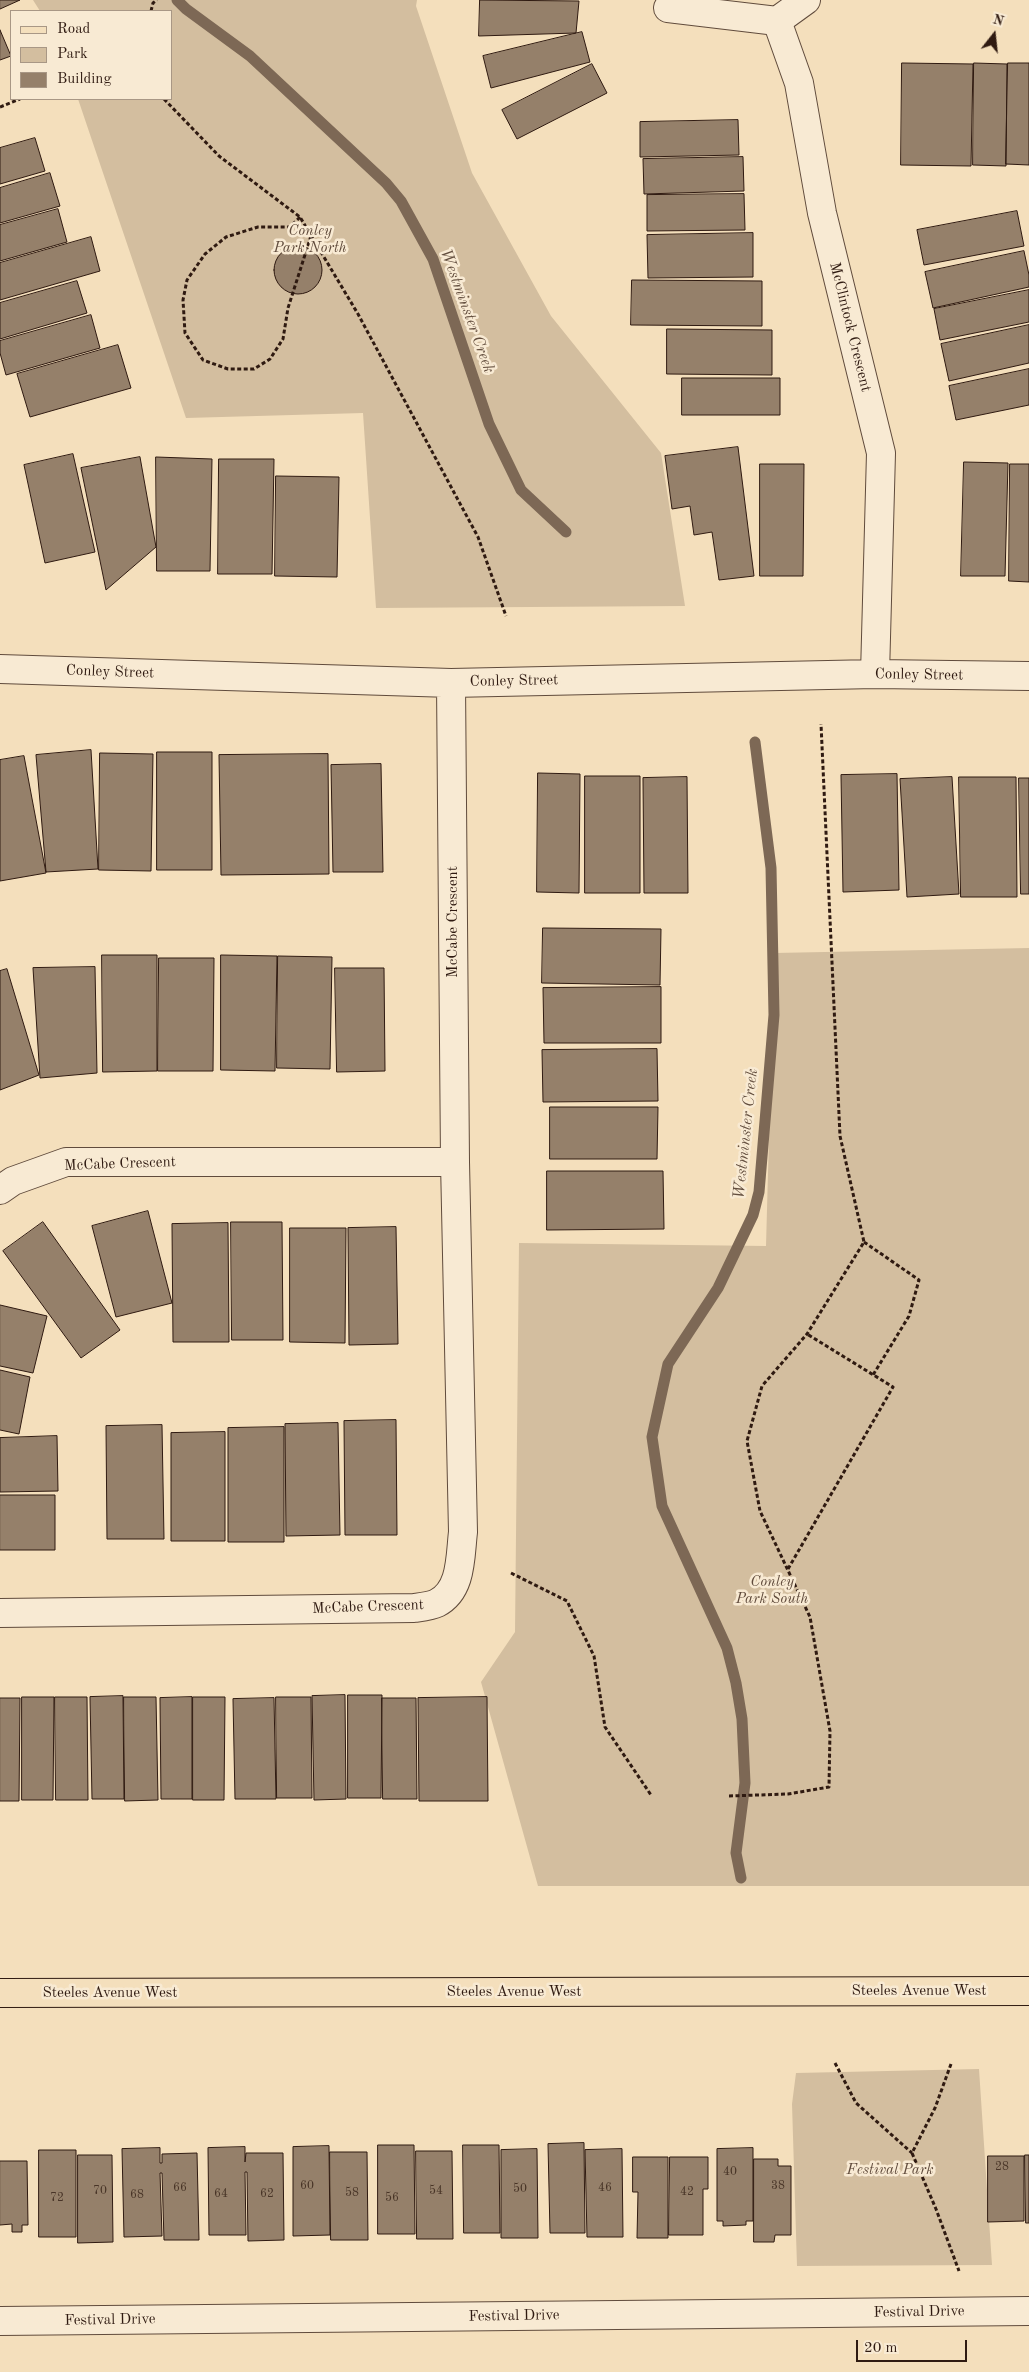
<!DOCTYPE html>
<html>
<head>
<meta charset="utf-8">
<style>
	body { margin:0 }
	#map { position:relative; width:1029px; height:2372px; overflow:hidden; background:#f4dfbc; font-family:"Old Standard TT",serif }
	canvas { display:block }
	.legend { position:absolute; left:10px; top:10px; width:162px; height:90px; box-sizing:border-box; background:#f8ead3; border:1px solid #a89785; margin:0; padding:6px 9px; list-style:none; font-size:15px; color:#2f1a11 }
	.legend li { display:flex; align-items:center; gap:10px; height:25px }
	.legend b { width:25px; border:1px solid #a89785 }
	.north { position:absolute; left:969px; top:10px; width:50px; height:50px; -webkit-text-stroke:4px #f8ead3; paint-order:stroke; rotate:16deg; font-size:14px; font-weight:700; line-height:20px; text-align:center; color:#2f1a11 }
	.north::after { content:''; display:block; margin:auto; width:18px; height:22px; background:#2f1a11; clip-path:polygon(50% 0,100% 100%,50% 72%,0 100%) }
	.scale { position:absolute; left:856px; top:2340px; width:111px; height:22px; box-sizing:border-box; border:2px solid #2f1a11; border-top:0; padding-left:6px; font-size:15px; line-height:18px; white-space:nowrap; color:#2f1a11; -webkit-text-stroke:4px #f8ead3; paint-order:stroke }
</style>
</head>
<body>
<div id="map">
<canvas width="1029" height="2372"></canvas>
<ul class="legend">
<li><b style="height:6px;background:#f4dfbc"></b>Road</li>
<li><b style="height:14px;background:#d3be9f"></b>Park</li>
<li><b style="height:14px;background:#95806a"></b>Building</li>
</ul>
<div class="north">N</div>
<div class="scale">20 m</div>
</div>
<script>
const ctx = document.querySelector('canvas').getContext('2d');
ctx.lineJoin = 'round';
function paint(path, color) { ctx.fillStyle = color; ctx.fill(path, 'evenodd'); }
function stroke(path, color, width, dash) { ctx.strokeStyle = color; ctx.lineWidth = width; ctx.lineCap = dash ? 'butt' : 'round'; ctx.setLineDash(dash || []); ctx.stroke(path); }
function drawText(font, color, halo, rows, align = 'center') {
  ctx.font = font + ' "Old Standard TT",serif'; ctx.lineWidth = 5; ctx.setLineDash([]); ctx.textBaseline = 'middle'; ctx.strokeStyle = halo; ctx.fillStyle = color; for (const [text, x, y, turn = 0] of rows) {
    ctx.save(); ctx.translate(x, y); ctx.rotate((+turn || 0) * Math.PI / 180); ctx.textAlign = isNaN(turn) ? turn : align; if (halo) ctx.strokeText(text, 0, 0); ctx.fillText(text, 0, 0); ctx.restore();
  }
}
paint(new Path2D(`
	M 33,0 L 417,0 L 416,6 L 472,173 L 551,316 L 661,453 L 685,606 L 376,608 L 363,413 L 186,418 L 78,99 L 171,99 L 171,11 L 40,11 Z
	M 1029,948 L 1029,1886 L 538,1886 L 481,1682 L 515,1632 L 519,1243 L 766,1246 L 774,953 Z
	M 979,2069 L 992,2265 L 797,2266 L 792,2104 L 796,2073 Z`), '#d3be9f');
stroke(new Path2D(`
	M 177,0 L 186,9 L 250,56 L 386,183 L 401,201 L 433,259 L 489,424 L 521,490 L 566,532
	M 741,1878 L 736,1853 L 745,1783 L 742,1719 L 736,1683 L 727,1648 L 662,1506 L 652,1437 L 668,1364 L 718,1288 L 753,1215 L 759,1192 L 774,1015 L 771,868 L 755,742`), '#7d6855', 11);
const building = new Path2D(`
	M 0,0 L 20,0 L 0,9 Z
	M 480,0 L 579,1 L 576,33 L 479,36 Z
	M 0,30 L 11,56 L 0,60 Z
	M 582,32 L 590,62 L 491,88 L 483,56 Z
	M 902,63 L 973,64 L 971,166 L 901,165 Z
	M 974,63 L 1007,64 L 1006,166 L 973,165 Z
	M 1008,63 L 1029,63 L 1029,165 L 1006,164 Z
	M 592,64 L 607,93 L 517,139 L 502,110 Z
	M 738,120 L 739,155 L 640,157 L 640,122 Z
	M 35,138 L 45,171 L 0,184 L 0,148 Z
	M 743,157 L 744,191 L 644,194 L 643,159 Z
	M 50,173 L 60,206 L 0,223 L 0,188 Z
	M 744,194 L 745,230 L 647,231 L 647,195 Z
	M 58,209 L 67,242 L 0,261 L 0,225 Z
	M 1017,211 L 1024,246 L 924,265 L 917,230 Z
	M 753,233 L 753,277 L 648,278 L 647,235 Z
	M 91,237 L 100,271 L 0,300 L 0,263 Z
	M274 270a24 24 0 1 1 48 0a24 24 0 1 1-48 0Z
	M 1024,251 L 1029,275 L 1029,287 L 933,308 L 925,272 Z
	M 632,280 L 762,281 L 762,326 L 631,325 Z
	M 77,281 L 87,313 L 0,339 L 0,303 Z
	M 1029,290 L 1029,322 L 940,340 L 934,309 Z
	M 91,315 L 100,348 L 6,375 L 0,353 L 0,341 Z
	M 1029,325 L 1029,363 L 949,381 L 941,344 Z
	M 667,329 L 772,330 L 772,375 L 667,374 Z
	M 118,345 L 131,388 L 30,417 L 17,374 Z
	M 1029,369 L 1029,405 L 956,420 L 949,386 Z
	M 682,378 L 780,378 L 780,415 L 682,415 Z
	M 738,447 L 754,576 L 719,580 L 712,532 L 694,535 L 690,506 L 672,509 L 665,456 Z
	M 73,454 L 95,552 L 45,563 L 24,465 Z
	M 140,457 L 156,547 L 106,590 L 81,468 Z
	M 156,457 L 212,459 L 210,571 L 157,571 Z
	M 219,459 L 274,459 L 272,574 L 218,574 Z
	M 964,462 L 1008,463 L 1005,576 L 961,576 Z
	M 760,464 L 804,464 L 803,576 L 760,576 Z
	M 1010,464 L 1029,464 L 1029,582 L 1009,581 Z
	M 276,476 L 339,477 L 337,577 L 275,576 Z
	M 91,750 L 98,869 L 46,872 L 36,755 Z
	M 157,752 L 212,752 L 212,870 L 157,870 Z
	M 100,753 L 153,754 L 151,871 L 99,870 Z
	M 328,754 L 329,874 L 221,875 L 219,755 Z
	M 24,756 L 46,873 L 0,881 L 0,760 Z
	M 381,764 L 383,872 L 333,872 L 331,765 Z
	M 538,773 L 580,774 L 579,893 L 537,892 Z
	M 897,774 L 899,890 L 843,892 L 841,775 Z
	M 585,776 L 640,776 L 640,893 L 585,893 Z
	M 687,777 L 688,893 L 644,893 L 643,778 Z
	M 952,777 L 959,894 L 907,897 L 900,779 Z
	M 959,777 L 1016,777 L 1017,897 L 961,897 Z
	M 1019,778 L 1029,778 L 1029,894 L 1021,894 Z
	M 543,928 L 661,929 L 660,985 L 542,983 Z
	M 102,955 L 157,955 L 157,1071 L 103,1072 Z
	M 221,955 L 277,956 L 275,1071 L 221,1070 Z
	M 278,956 L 332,957 L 330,1069 L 277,1068 Z
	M 159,958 L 214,958 L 213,1071 L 158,1071 Z
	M 95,967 L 97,1073 L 40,1078 L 33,968 Z
	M 335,968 L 384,968 L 385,1071 L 337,1072 Z
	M 7,969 L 39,1075 L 0,1090 L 0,971 Z
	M 661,987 L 661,1043 L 544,1043 L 543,988 Z
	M 657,1049 L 658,1101 L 543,1102 L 542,1050 Z
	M 550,1107 L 658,1107 L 657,1159 L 550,1159 Z
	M 547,1171 L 663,1171 L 664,1229 L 547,1230 Z
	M 148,1211 L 172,1303 L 116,1317 L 92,1226 Z
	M 43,1222 L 120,1330 L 81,1358 L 3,1251 Z
	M 231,1222 L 282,1222 L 283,1340 L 232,1340 Z
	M 228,1223 L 229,1342 L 173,1342 L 172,1224 Z
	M 396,1227 L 398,1344 L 349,1345 L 348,1228 Z
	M 290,1228 L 346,1228 L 345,1343 L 290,1342 Z
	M 0,1305 L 47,1316 L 33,1373 L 0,1366 Z
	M 0,1370 L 30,1377 L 19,1434 L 0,1430 Z
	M 396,1420 L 397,1535 L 345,1535 L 344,1421 Z
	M 338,1423 L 340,1535 L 286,1536 L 285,1424 Z
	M 162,1425 L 164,1539 L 107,1539 L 106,1426 Z
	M 284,1427 L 284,1542 L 228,1542 L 228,1428 Z
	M 225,1432 L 225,1541 L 171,1541 L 171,1433 Z
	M 57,1436 L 58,1491 L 0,1492 L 0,1438 Z
	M 0,1495 L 55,1495 L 55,1550 L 0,1550 Z
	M 345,1695 L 346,1799 L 314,1800 L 312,1696 Z
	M 348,1695 L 382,1695 L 381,1798 L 348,1798 Z
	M 123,1696 L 124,1799 L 92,1799 L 90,1697 Z
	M 22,1697 L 54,1697 L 53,1800 L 22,1800 Z
	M 55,1697 L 87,1697 L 88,1800 L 56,1800 Z
	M 124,1697 L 156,1697 L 158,1800 L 125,1801 Z
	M 192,1697 L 192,1799 L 161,1799 L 160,1698 Z
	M 193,1697 L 225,1697 L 224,1800 L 193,1800 Z
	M 276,1697 L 311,1697 L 312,1798 L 277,1798 Z
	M 487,1697 L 488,1801 L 419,1801 L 418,1698 Z
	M 0,1698 L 20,1698 L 19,1801 L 0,1801 Z
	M 274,1698 L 276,1799 L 235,1799 L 233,1699 Z
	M 382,1698 L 416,1698 L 417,1799 L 383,1799 Z
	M 584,2143 L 585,2233 L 550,2233 L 548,2144 Z
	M 378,2145 L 414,2145 L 415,2234 L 378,2234 Z
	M 463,2145 L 499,2145 L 500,2233 L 464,2233 Z
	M 329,2146 L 330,2235 L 293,2236 L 293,2147 Z
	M 245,2147 L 245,2162 L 246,2153 L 283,2153 L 284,2240 L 248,2241 L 247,2172 L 245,2172 L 246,2235 L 209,2235 L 208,2148 Z
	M 160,2148 L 160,2163 L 162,2163 L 162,2154 L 197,2153 L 199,2240 L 164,2240 L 162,2173 L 160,2173 L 162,2236 L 124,2237 L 122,2149 Z
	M 753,2148 L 753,2221 L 746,2221 L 746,2225 L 723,2226 L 723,2221 L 717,2221 L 717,2149 Z
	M 537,2149 L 538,2238 L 501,2238 L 501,2150 Z
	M 622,2149 L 623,2237 L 587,2237 L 585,2150 Z
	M 39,2150 L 76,2150 L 76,2237 L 39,2237 Z
	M 416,2151 L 452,2151 L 453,2239 L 417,2239 Z
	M 330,2152 L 367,2152 L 368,2240 L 331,2240 Z
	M 78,2155 L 112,2155 L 113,2242 L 78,2243 Z
	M 1025,2155 L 1029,2155 L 1029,2223 L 1026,2223 Z
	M 988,2156 L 1024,2156 L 1024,2221 L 988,2222 Z
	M 633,2157 L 668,2157 L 668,2238 L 637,2238 L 638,2192 L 633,2192 Z
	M 670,2157 L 708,2157 L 708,2189 L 703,2189 L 703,2235 L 669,2235 Z
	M 754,2159 L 778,2159 L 778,2166 L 791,2166 L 791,2235 L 775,2235 L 774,2242 L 754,2242 Z
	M 0,2161 L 27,2161 L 28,2225 L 22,2225 L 22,2232 L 12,2232 L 12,2224 L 0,2225 Z`);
paint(building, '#95806a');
stroke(building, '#2f1a11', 1);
const minor = new Path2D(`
	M 806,0 L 777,21 L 799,83 L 822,213 L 881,453 L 875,674
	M 668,8 L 777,21
	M 0,669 L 451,683 L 875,674 L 1029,676
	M 451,683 L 455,1162
	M 0,1190 L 13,1181 L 66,1162 L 455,1162 L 463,1532 C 460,1557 462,1590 437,1603 C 431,1606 421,1607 414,1608 L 0,1613
	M 0,2321 L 1029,2311`);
const major = new Path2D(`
	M 0,1993 L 1029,1991`);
stroke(minor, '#604b3c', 30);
stroke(major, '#2f1a11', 30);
stroke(new Path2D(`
	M 151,11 L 153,3 L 157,0
	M 164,99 L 219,156 L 300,217 L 358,314 L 478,537 L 506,616
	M 0,107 L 20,99
	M 300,217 L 290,227 L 258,227 L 226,237 L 205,254 L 187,280 L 183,300 L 185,333 L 203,360 L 228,369 L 254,369 L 270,359 L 283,339 L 288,308 L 311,236
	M 864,1242 L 919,1280 L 909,1316 L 873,1375
	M 788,1569 L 893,1387 L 807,1334
	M 511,1573 L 567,1601 L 594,1656 L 605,1727 L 651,1795
	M 729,1796 L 788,1794 L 829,1787 L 830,1731 L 810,1617 L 760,1511 L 747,1441 L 762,1386 L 807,1334 L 864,1242 L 840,1136 L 821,724
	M 835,2063 L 856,2103 L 912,2153
	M 951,2064 L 935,2108 L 912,2153 L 936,2209 L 959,2271`), '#2f1a11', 3, [4, 2.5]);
stroke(minor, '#f8ead3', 28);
stroke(major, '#f4dfbc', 28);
drawText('12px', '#483427', null, [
	["28",1002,2167],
	["40",730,2172],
	["60",307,2186],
	["38",778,2186],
	["66",180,2188],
	["46",605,2188],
	["50",520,2189],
	["70",100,2191],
	["54",436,2191],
	["42",687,2192],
	["58",352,2193],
	["64",221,2194],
	["62",267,2194],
	["68",137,2195],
	["72",57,2198],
	["56",392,2198]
]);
drawText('italic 15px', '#604b3c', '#f8ead3', [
	["Conley",310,231],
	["Park North",310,248],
	["Conley",772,1582],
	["Park South",772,1599],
	["Festival Park",890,2170]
]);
drawText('15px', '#2f1a11', '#f8ead3', [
	["McClintock Crescent",850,327,76],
	["Conley Street",110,672,2],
	["Conley Street",919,675,1],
	["Conley Street",514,681,-1],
	["McCabe Crescent",453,922,-90],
	["McCabe Crescent",120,1164,-2],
	["McCabe Crescent",368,1607,-2],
	["Steeles Avenue West",919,1991],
	["Steeles Avenue West",514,1992],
	["Steeles Avenue West",110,1993],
	["Festival Drive",919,2312,-1],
	["Festival Drive",514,2316,-1],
	["Festival Drive",110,2320,-1]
]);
drawText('italic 16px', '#634e3e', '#f8ead3', [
	["Westminster Creek",467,311,70],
	["Westminster Creek",746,1134,-84]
]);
</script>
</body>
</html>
